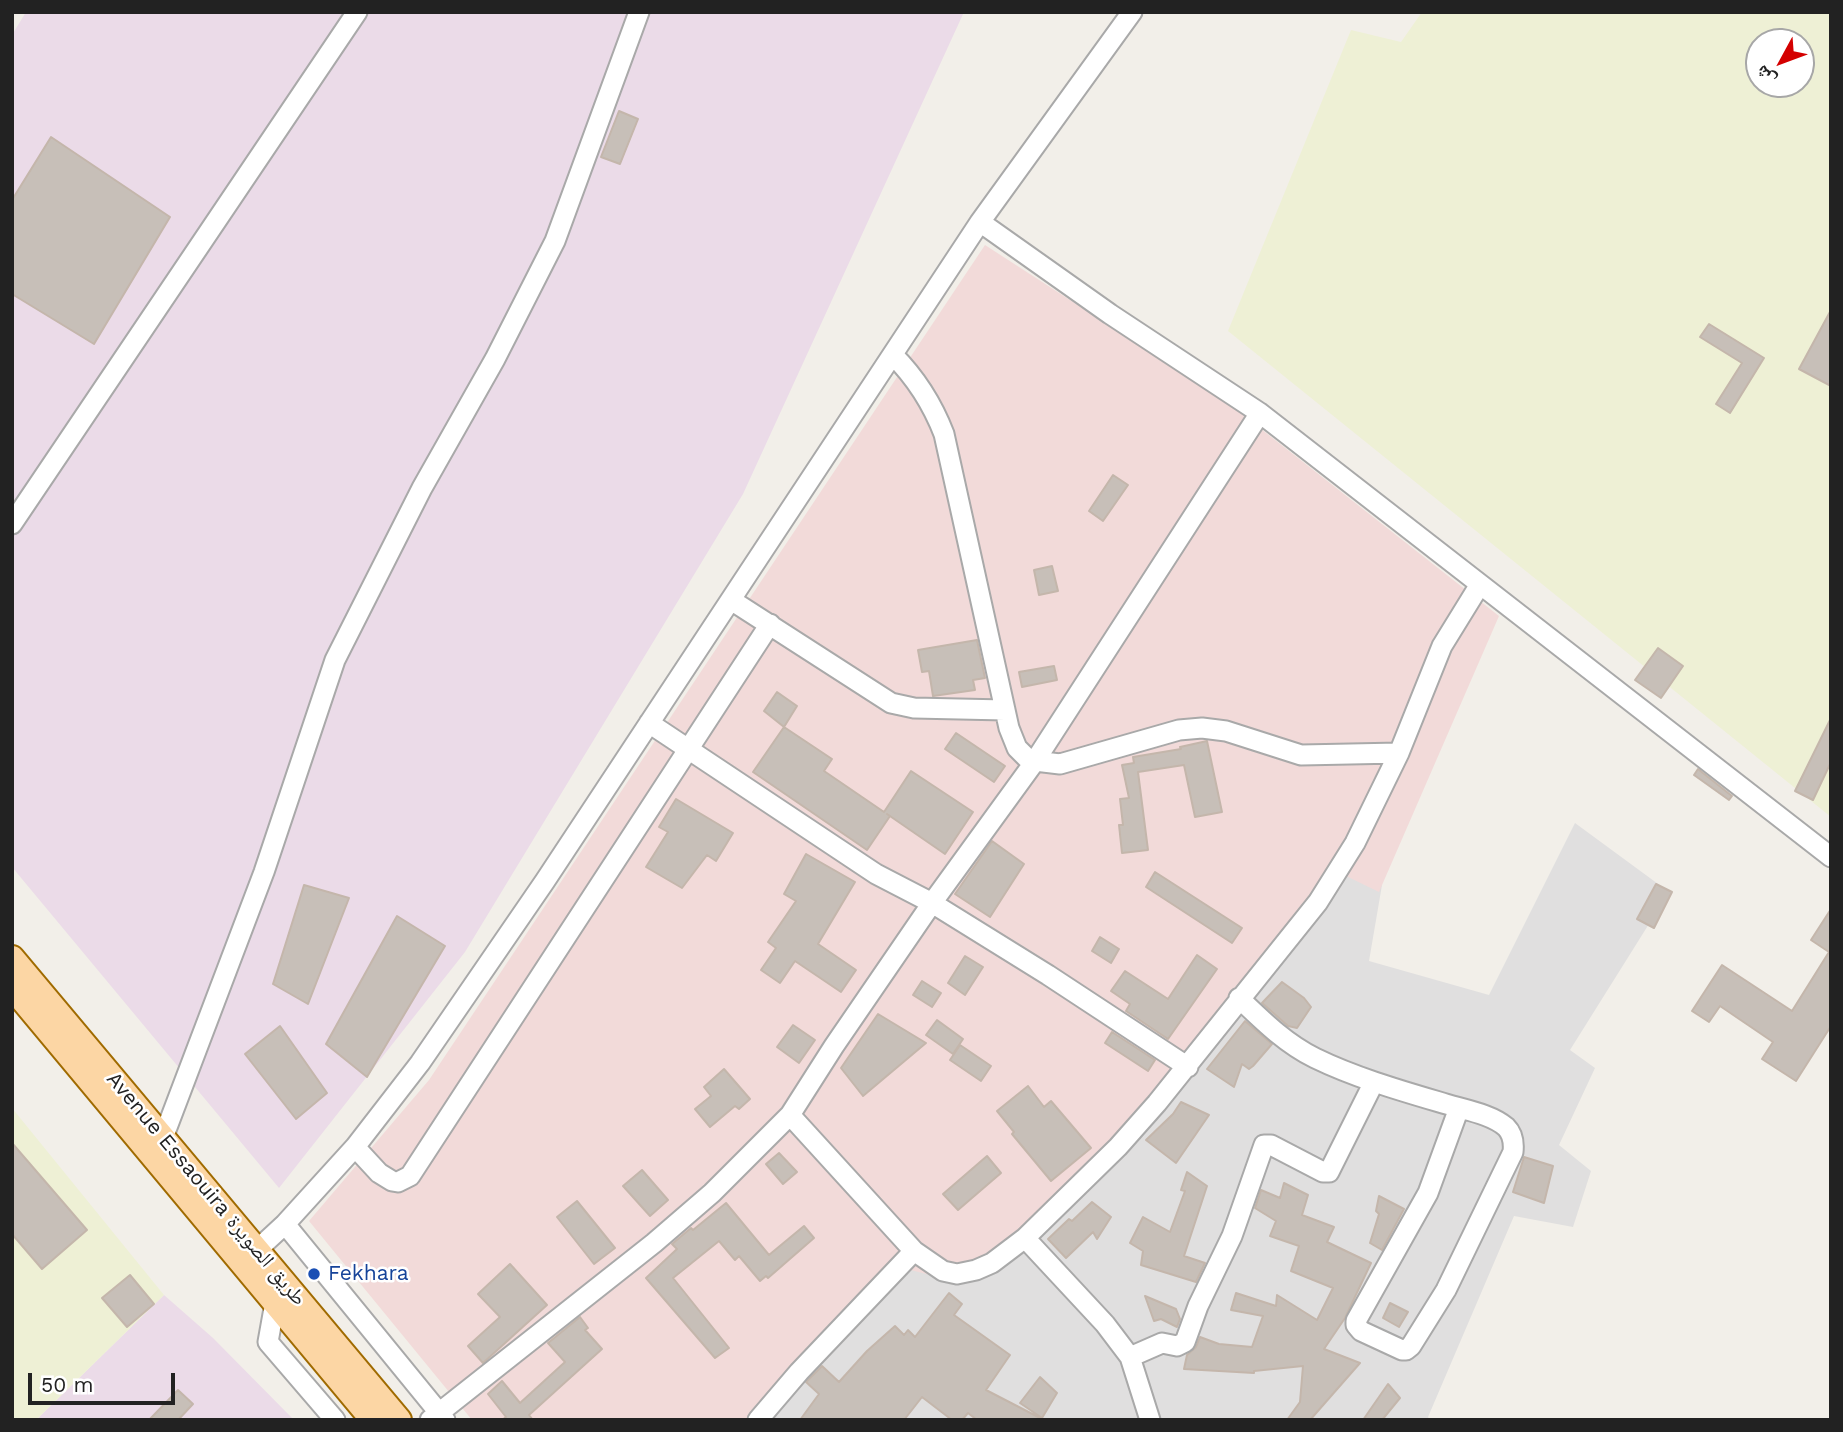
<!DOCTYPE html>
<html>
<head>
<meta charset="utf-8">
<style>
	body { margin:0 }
	#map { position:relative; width:1843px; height:1432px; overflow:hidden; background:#f2efe9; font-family:"Work Sans","Noto Naskh Arabic",sans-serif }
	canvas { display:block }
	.frame { position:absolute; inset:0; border:14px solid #222; pointer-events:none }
	.north { position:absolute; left:1745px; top:28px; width:70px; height:70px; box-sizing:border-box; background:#fff; border:2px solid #a7a7a7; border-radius:50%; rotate:229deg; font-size:19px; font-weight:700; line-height:28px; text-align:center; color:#222 }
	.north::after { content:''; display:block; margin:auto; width:24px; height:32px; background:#d40000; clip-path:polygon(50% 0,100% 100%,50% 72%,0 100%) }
	.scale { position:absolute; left:28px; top:1373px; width:147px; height:32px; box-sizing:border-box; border:4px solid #222; border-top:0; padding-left:9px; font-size:21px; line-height:24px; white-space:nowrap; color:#222; -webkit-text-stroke:5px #fff; paint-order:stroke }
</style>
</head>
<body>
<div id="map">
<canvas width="1843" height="1432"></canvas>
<div class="frame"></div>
<div class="north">ش</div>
<div class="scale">50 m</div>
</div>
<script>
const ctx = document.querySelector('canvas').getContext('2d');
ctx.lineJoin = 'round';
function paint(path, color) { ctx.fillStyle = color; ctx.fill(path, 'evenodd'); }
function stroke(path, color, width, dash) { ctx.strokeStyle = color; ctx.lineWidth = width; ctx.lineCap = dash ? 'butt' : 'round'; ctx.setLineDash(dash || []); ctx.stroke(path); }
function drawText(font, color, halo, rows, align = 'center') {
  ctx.font = font + ' "Work Sans","Noto Naskh Arabic",sans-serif'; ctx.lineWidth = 5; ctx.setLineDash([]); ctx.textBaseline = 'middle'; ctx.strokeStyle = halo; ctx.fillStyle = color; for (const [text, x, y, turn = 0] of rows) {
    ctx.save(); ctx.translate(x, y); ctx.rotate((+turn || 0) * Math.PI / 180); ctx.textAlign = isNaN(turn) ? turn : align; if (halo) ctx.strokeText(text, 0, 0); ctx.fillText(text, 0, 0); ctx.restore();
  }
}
paint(new Path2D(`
	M 1575,823 L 1669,892 L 1570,1050 L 1595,1068 L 1559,1145 L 1591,1171 L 1573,1227 L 1514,1216 L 1428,1417 L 1430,1420 L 761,1420 L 899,1267 L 1185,1069 L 1287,958 L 1344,875 L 1382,885 L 1369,961 L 1489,995 Z`), '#e0dfdf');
paint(new Path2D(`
	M 985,245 L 1223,399 L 1499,616 L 1379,892 L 1344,875 L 1287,958 L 1185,1069 L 995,1257 L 938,1277 L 899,1267 L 761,1420 L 472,1420 L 309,1221 L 429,1080 Z`), '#f2dad9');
paint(new Path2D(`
	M 26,12 L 964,12 L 743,494 L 465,952 L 279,1188 L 12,867 L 12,35 Z
	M 164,1295 L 213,1338 L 294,1420 L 36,1420 Z`), '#ebdbe8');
paint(new Path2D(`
	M 1422,12 L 1831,12 L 1831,817 L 1228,331 L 1351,30 L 1401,42 ZM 1759,42 L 1801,42 L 1801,84 L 1759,84 Z
	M 12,1108 L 164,1295 L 36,1420 L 12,1420 Z`), '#eef0d5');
const building = new Path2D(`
	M 619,111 L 638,119 L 620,164 L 601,157 Z
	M 51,137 L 170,217 L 94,344 L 12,294 L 12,200 Z
	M 1831,310 L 1831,386 L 1799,369 Z
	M 1709,324 L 1764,358 L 1730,413 L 1716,404 L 1742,363 L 1700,337 Z
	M 1113,475 L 1128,485 L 1103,521 L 1089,511 Z
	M 1052,566 L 1058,591 L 1039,595 L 1034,570 Z
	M 977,640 L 985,678 L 973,680 L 975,690 L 933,696 L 929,671 L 922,672 L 918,650 Z
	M 1658,648 L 1683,666 L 1661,698 L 1635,680 Z
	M 1054,666 L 1057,680 L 1022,687 L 1019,672 Z
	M 777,692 L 797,706 L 784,727 L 764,711 Z
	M 1831,718 L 1831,762 L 1813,800 L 1795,791 Z
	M 784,727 L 832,759 L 824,771 L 884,812 L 911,771 L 973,812 L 945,854 L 887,814 L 890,816 L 867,850 L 753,772 Z
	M 956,733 L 1005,766 L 994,782 L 945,749 Z
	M 1207,741 L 1222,812 L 1195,817 L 1184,765 L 1138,772 L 1148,850 L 1122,853 L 1119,825 L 1123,825 L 1120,799 L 1129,798 L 1122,765 L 1134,763 L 1133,757 L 1181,749 L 1180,747 Z
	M 1698,769 L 1732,796 L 1729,800 L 1694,775 Z
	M 676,799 L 733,833 L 716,861 L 707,855 L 682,888 L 646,867 L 668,832 L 659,827 Z
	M 992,841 L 1024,864 L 990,917 L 955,894 Z
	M 806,854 L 855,882 L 818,944 L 856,970 L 841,992 L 795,961 L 780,983 L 761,970 L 776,948 L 768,942 L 796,901 L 784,894 Z
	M 1155,872 L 1242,928 L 1232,943 L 1146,887 Z
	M 1656,884 L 1672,892 L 1654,928 L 1637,919 Z
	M 304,885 L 349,898 L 308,1004 L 273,984 Z
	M 1831,909 L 1831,1026 L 1796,1081 L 1762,1059 L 1773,1042 L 1720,1006 L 1709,1022 L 1692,1011 L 1722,965 L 1792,1011 L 1829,952 L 1811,940 Z
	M 397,916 L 445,946 L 367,1077 L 326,1044 Z
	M 1100,937 L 1119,949 L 1111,963 L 1092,951 Z
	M 1197,955 L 1217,969 L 1168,1039 L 1126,1011 L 1130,1004 L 1111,991 L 1125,971 L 1168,999 Z
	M 965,956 L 983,967 L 965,995 L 948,983 Z
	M 922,981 L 941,993 L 932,1007 L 913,995 Z
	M 1282,982 L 1304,998 L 1311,1007 L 1297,1028 L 1288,1026 L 1262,1003 Z
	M 878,1014 L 926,1043 L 863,1096 L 841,1068 Z
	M 937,1020 L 963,1039 L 953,1054 L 926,1035 Z
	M 1245,1021 L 1272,1044 L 1253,1066 L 1249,1069 L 1242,1064 L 1234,1087 L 1207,1069 Z
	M 793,1025 L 815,1040 L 799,1063 L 777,1047 Z
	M 280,1026 L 327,1093 L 296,1119 L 245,1054 Z
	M 1112,1032 L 1155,1060 L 1148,1071 L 1105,1043 Z
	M 960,1045 L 991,1066 L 981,1081 L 950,1060 Z
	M 724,1069 L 750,1099 L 739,1109 L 735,1106 L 710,1127 L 695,1109 L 711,1096 L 704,1087 Z
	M 1028,1086 L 1044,1107 L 1051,1101 L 1091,1148 L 1051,1181 L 1012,1134 L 1014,1132 L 997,1111 Z
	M 1181,1102 L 1209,1115 L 1176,1163 L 1146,1140 L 1173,1114 Z
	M 12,1143 L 87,1230 L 42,1269 L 12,1234 Z
	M 779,1153 L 797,1172 L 783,1184 L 766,1164 Z
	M 987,1156 L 1001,1173 L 958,1210 L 943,1194 Z
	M 1524,1157 L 1553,1166 L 1544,1203 L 1513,1192 Z
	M 642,1170 L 668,1200 L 650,1216 L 623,1186 Z
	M 1187,1172 L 1207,1186 L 1184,1256 L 1205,1263 L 1196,1282 L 1141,1265 L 1143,1251 L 1130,1243 L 1143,1217 L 1170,1232 L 1185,1191 L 1181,1190 Z
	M 1284,1183 L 1308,1195 L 1302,1215 L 1334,1227 L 1327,1242 L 1371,1263 L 1345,1318 L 1324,1349 L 1360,1363 L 1310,1420 L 1287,1420 L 1300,1402 L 1303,1366 L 1254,1371 L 1254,1373 L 1184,1369 L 1187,1355 L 1196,1347 L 1200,1337 L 1219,1344 L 1252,1347 L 1263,1316 L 1231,1310 L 1236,1293 L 1276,1306 L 1277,1295 L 1317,1320 L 1333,1288 L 1291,1271 L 1299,1246 L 1270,1236 L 1276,1221 L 1255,1208 L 1261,1190 L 1280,1198 Z
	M 1379,1196 L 1404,1209 L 1382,1250 L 1370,1243 L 1379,1214 L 1376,1211 Z
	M 577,1201 L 615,1248 L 594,1264 L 557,1217 Z
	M 1092,1202 L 1111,1217 L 1097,1239 L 1093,1232 L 1066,1258 L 1048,1239 L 1069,1219 L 1072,1221 Z
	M 726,1203 L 769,1255 L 804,1226 L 814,1238 L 768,1278 L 766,1276 L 760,1281 L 739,1256 L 735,1260 L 719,1241 L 673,1278 L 729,1348 L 715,1358 L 646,1278 L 677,1249 L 672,1244 L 691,1228 L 693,1230 Z
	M 510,1264 L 547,1305 L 483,1363 L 468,1346 L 500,1317 L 478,1294 Z
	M 130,1275 L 154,1304 L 127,1327 L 102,1298 Z
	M 949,1293 L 962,1304 L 954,1315 L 1010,1355 L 986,1390 L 1044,1420 L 977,1420 L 968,1413 L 962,1420 L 952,1420 L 922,1397 L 904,1420 L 800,1420 L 819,1394 L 806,1382 L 822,1366 L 839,1382 L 867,1351 L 895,1326 L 904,1335 L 908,1330 L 915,1337 Z
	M 1145,1296 L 1176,1309 L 1180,1319 L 1177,1327 L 1161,1319 L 1154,1321 Z
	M 1390,1303 L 1408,1312 L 1399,1327 L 1383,1318 Z
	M 580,1317 L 588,1328 L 585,1330 L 602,1349 L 529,1415 L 533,1420 L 502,1420 L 506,1417 L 488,1394 L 502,1381 L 520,1403 L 565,1362 L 548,1343 Z
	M 1040,1377 L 1057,1393 L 1042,1418 L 1020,1403 Z
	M 1388,1384 L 1400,1398 L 1382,1420 L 1363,1420 Z
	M 178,1390 L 193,1404 L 178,1420 L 149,1420 Z`);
paint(building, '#c7bfb8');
stroke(building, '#c4b6ab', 2);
const minor = new Path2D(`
	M 980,222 L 1110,314 L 1260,413 L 1831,857
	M 893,355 C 916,378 932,403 944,434 L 1009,728 L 1017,748 L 1033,764 L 1035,761 L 1060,764 L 1179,730 L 1202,728 L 1226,731 L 1301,755 L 1399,753
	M 12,524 L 357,12
	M 731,600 L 891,703 L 914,708 L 1005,710
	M 649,723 L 876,874 L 932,903 L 1048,975 L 1188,1067
	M 1239,998 C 1263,1021 1285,1043 1315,1058 C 1356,1078 1402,1091 1446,1104 C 1465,1110 1491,1114 1506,1127 C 1513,1134 1514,1143 1513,1152 L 1446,1290 L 1411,1346 L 1406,1350 L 1402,1350 L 1361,1331 L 1356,1325 L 1356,1321 L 1428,1193 L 1459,1108
	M 790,1115 L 914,1251 L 943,1271 L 957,1274 L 976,1270 L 992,1263 L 1025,1238 L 1118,1147 L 1157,1103 L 1318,902 L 1355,843 L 1399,753 L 1442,646 L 1479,586
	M 155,1146 L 163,1138 L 264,872 L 335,660 L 422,488 L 495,359 L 555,241 L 639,12
	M 355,1147 L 379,1173 L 392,1181 L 398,1182 L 410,1176 L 770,624
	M 285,1224 L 445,1420
	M 1025,1238 L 1105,1324 L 1130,1357 L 1150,1420
	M 246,1260 L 285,1224 L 355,1147 L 420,1063 L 545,881 L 980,222 L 1132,12
	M 275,1303 L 268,1342 L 335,1420
	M 1130,1357 L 1162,1343 L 1177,1346 L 1185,1342 L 1198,1306 L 1232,1236 L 1264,1145 L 1271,1145 L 1323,1172 L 1329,1172 L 1374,1082
	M 430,1420 L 654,1243 L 712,1193 L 790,1115 L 834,1046 L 932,903 L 1033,764 L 1260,413
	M 758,1420 L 799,1372 L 914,1251`);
const major = new Path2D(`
	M 12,958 L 399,1420
	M 12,987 L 373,1420`);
stroke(minor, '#a9a9a9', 23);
stroke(major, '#a06b00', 28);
stroke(minor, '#fff', 19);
stroke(major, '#fcd6a4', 24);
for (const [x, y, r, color] of [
	[314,1274,7,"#1a4fb4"]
]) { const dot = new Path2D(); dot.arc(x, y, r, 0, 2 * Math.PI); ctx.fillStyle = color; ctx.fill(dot); stroke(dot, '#fff', 2.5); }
drawText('21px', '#222', '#fff', [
	["Avenue Essaouira طريق الصويرة",206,1189,50]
]);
drawText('21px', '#164399', '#fff', [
	["Fekhara",328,1274]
], 'left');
</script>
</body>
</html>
